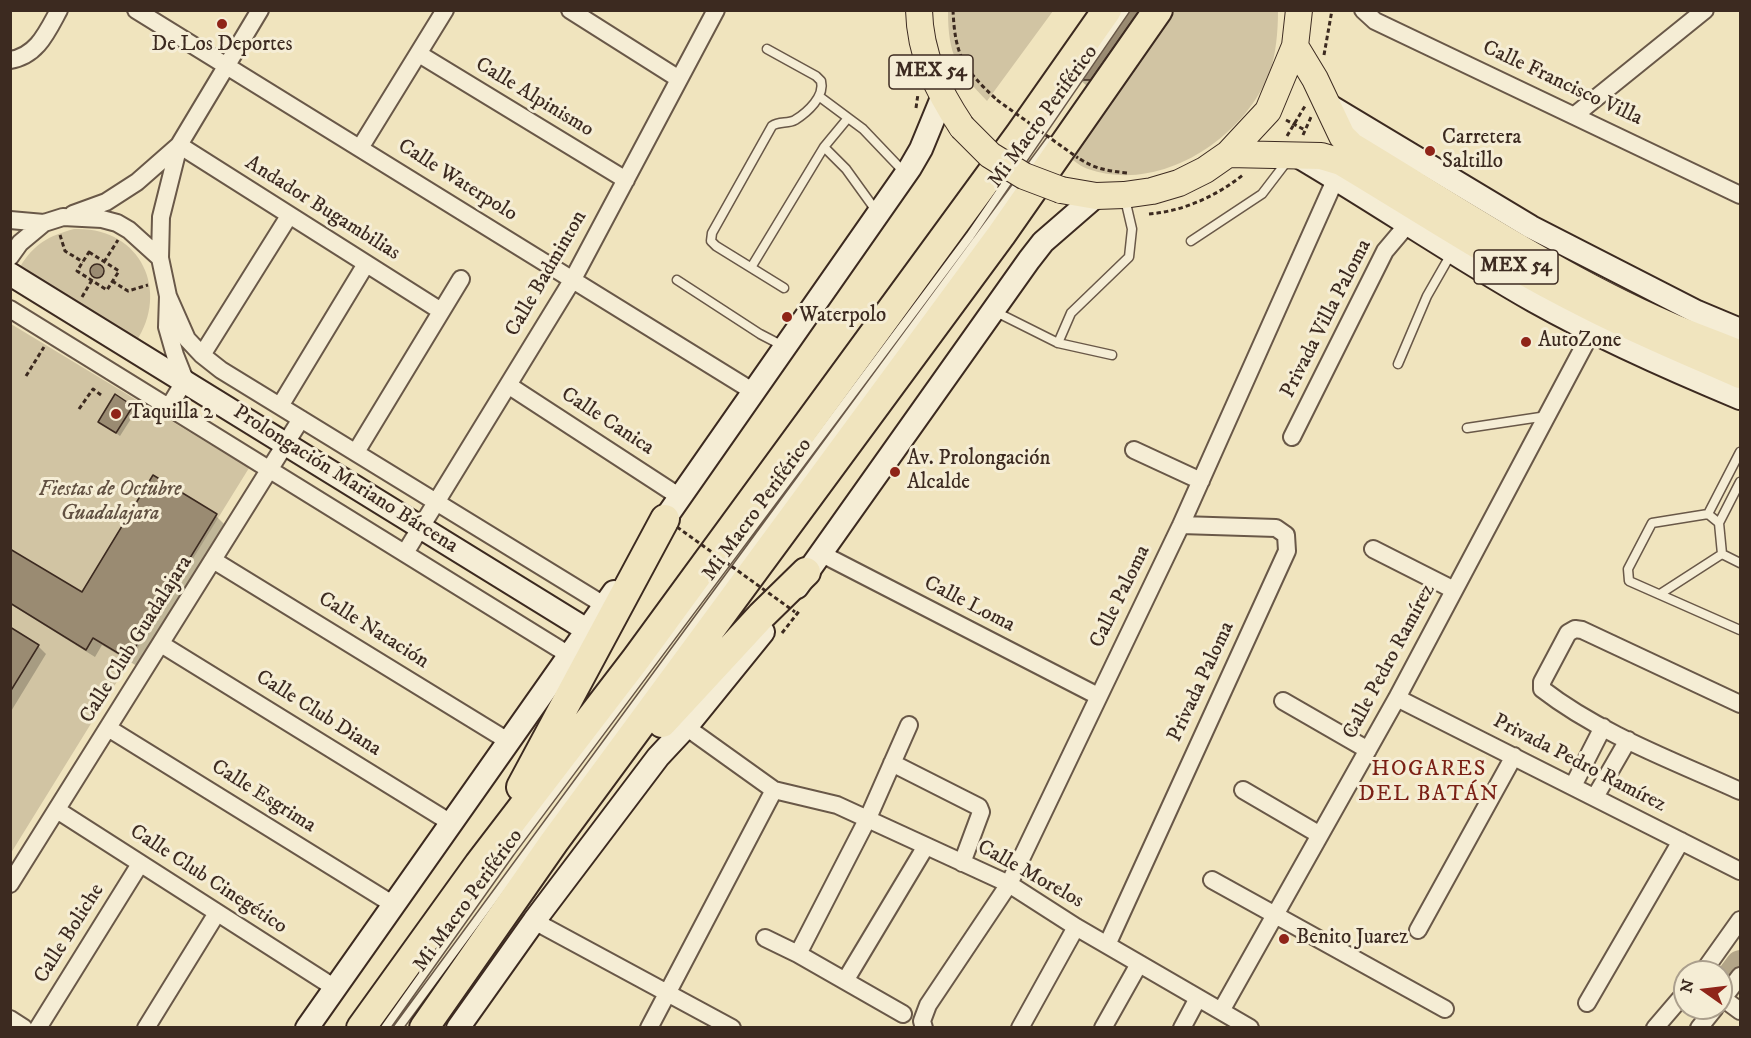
<!DOCTYPE html>
<html>
<head>
<meta charset="utf-8">
<style>
	body { margin:0 }
	#map { position:relative; width:1751px; height:1038px; overflow:hidden; background:#f0e4be; font-family:"IM FELL DW Pica",serif }
	canvas { display:block }
	.frame { position:absolute; inset:0; border:12px solid #3c2a20; pointer-events:none }
	.north { position:absolute; left:1673px; top:960px; width:60px; height:60px; box-sizing:border-box; background:#f5edd5; border:2px solid #ab9f8d; border-radius:50%; rotate:284deg; font-size:16px; font-weight:700; line-height:24px; text-align:center; color:#3c2a20 }
	.north::after { content:''; display:block; margin:auto; width:21px; height:27px; background:#8f2418; clip-path:polygon(50% 0,100% 100%,50% 72%,0 100%) }
</style>
</head>
<body>
<div id="map">
<canvas width="1751" height="1038"></canvas>
<div class="frame"></div>
<div class="north">N</div>
</div>
<script>
const ctx = document.querySelector('canvas').getContext('2d');
ctx.lineJoin = 'round';
function paint(path, color) { ctx.fillStyle = color; ctx.fill(path, 'evenodd'); }
function stroke(path, color, width, dash) { ctx.strokeStyle = color; ctx.lineWidth = width; ctx.lineCap = dash ? 'butt' : 'round'; ctx.setLineDash(dash || []); ctx.stroke(path); }
function drawText(font, color, halo, rows, align = 'center') {
  ctx.font = font + ' "IM FELL DW Pica",serif'; ctx.lineWidth = 6; ctx.setLineDash([]); ctx.textBaseline = 'middle'; ctx.strokeStyle = halo; ctx.fillStyle = color; for (const [text, x, y, turn = 0] of rows) {
    ctx.save(); ctx.translate(x, y); ctx.rotate((+turn || 0) * Math.PI / 180); ctx.textAlign = isNaN(turn) ? turn : align; if (halo) ctx.strokeText(text, 0, 0); ctx.fillText(text, 0, 0); ctx.restore();
  }
}
paint(new Path2D(`
	M 948,11 L 948,10 L 1053,11 L 987,101 C 957,70 948,55 948,11 Z
	M 1175,11 L 1278,11 C 1278,31 1276,56 1269,74 C 1242,140 1159,194 1088,169 C 1081,167 1075,161 1068,157 Z
	M 74,229 C 139,226 171,289 136,342 L 20,267 C 34,244 48,236 74,229 Z
	M 11,324 L 249,468 L 11,853 Z`), '#d1c4a3');
paint(new Path2D(`
	M 1127,10 L 1149,10 L 1097,85 L 1086,85 L 1080,80 Z
	M92 272a6 6 0 1 1 12 0a6 6 0 1 1-12 0Z
	M 116,396 L 136,411 L 120,436 L 104,425 Z
	M 154,477 L 216,516 L 224,524 L 137,666 L 102,645 L 95,657 L 10,604 L 10,550 L 82,594 Z
	M 10,629 L 38,646 L 46,654 L 10,713 Z`), '#0003');
stroke(new Path2D(`
	M 1721,989 L 1740,964`), '#b3a588', 28);
const building = new Path2D(`
	M 1126,10 L 1140,10 L 1091,80 L 1078,80 Z
	M90 271a7 7 0 1 1 14 0a7 7 0 1 1-14 0Z
	M 115,394 L 133,406 L 116,433 L 98,422 Z
	M 153,475 L 217,514 L 128,659 L 93,638 L 86,650 L 10,603 L 10,549 L 82,592 Z
	M 10,627 L 39,645 L 10,692 Z`);
paint(building, '#9a8b72');
stroke(building, '#3c2a20', 1.5);
const lane = new Path2D(`
	M 767,49 L 816,76 L 821,81 C 825,96 808,112 795,120 C 788,124 779,121 772,126 L 712,233 L 711,241 L 716,246 L 784,288
	M 820,97 L 863,129 L 904,172
	M 824,147 L 846,169 L 877,212
	M 1191,241 L 1262,194 L 1288,160
	M 752,266 L 824,147 L 848,118
	M 677,280 L 760,334 L 785,347
	M 994,311 L 1058,343
	M 1112,355 L 1058,343 L 1071,313 L 1129,257 L 1132,229 L 1125,199
	M 1398,364 L 1427,296 L 1451,254
	M 1467,428 L 1547,416
	M 1740,482 L 1719,523 L 1722,554 L 1740,563
	M 1708,514 L 1740,452
	M 1719,523 L 1708,514 L 1652,523 L 1628,569 L 1629,581 L 1740,630
	M 1660,594 L 1722,554
	M 385,1028 L 510,852 L 970,236 L 1125,10
	M 398,1028 L 1050,141`);
const street = new Path2D(`
	M 136,10 L 754,392
	M 570,10 L 679,79
	M 1363,10 L 1375,21 L 1740,195
	M 419,54 L 626,180
	M 10,60 C 37,56 47,32 59,10
	M 1575,115 L 1705,10
	M 179,145 L 441,311
	M 360,148 L 445,10
	M 73,214 L 106,202 L 137,182 L 178,146
	M 10,220 L 44,223
	M 10,257 L 20,243 L 44,223 L 63,217 L 102,219 L 117,223 L 129,230 L 160,258 L 168,296 L 167,327 L 175,355 L 185,380 L 169,407
	M 160,258 L 161,217 L 179,145 L 260,10
	M 168,296 L 187,339 L 202,355 L 221,370 L 604,605
	M 10,309 L 569,655
	M 202,355 L 289,216
	M 508,385 L 680,497
	M 280,406 L 366,264
	M 1292,437 L 1385,251 L 1407,225
	M 1134,450 L 1201,481
	M 356,452 L 461,279
	M 1373,549 L 1454,590
	M 405,553 L 573,279 L 716,10
	M 820,553 L 1098,696
	M 213,560 L 508,741
	M 161,644 L 451,823
	M 1397,698 L 1740,871
	M 1283,701 L 1368,750
	M 1740,704 L 1582,630 L 1575,629 L 1568,633 L 1542,682 L 1542,689 C 1600,734 1674,761 1740,791
	M 686,727 L 774,790 L 837,805 L 1009,884 L 1076,927 L 1250,1028
	M 108,728 L 394,905
	M 892,763 L 979,807 L 981,812 L 962,863
	M 1573,786 L 1603,727
	M 1243,790 L 1320,835
	M 1595,797 L 1628,740
	M 57,810 L 335,988
	M 1212,880 L 1445,1009
	M 10,884 L 301,419
	M 534,921 L 732,1028
	M 1418,930 L 1514,756
	M 765,938 L 798,954 L 903,1014
	M 1107,945 L 1287,551 L 1286,535 L 1276,528 L 1181,525
	M 798,954 L 868,818 L 909,725
	M 1703,972 L 1740,920
	M 845,981 L 926,846
	M 1721,997 L 1740,1011
	M 1721,1001 L 1740,976
	M 1587,1003 L 1681,841
	M 1221,1011 L 1397,698 L 1592,331
	M 10,1019 L 24,1028
	M 38,1028 L 140,864
	M 146,1028 L 217,913
	M 649,1028 L 774,790
	M 924,1028 L 922,1021 L 928,1005 L 1009,884 L 1181,525 L 1336,178
	M 1020,1028 L 1076,927
	M 1103,1028 L 1139,964
	M 1182,1028 L 1198,998
	M 1655,1028 L 1685,993
	M 1699,1028 L 1715,1008`);
const secondary = new Path2D(`
	M 1328,105 L 1531,227 L 1697,312 L 1740,330
	M 1296,155 C 1376,202 1453,255 1534,301 C 1600,338 1670,369 1740,398
	M 10,274 L 587,630
	M 655,533 L 910,168 L 921,149 L 942,98
	M 797,587 L 1029,260 L 1043,242 L 1096,196
	M 307,1028 L 614,592
	M 458,1028 L 534,921 L 658,757 L 686,727 L 763,632`);
const primary = new Path2D(`
	M 919,10 C 920,55 938,91 962,127
	M 1295,46 L 1315,79 L 1342,136 L 1352,146 C 1455,208 1558,277 1668,325 C 1692,336 1717,344 1740,354
	M 1228,154 L 1321,156 L 1341,162 C 1423,211 1504,265 1590,307 C 1639,332 1690,353 1740,375
	M 1061,190 L 1096,196 L 1124,195 L 1152,191 L 1179,183 L 1205,170 L 1228,154 L 1268,111 L 1295,46 L 1299,10`);
const highway = new Path2D(`
	M 662,723 L 761,616 L 806,572
	M 521,787 L 665,519
	M 361,1028 L 479,864 L 636,659 L 1020,134 L 1107,10
	M 424,1028 L 554,842 L 1001,235 L 1158,10`);
stroke(lane, '#695848', 11);
stroke(street, '#695848', 20);
stroke(secondary, '#3c2a20', 26);
stroke(primary, '#3c2a20', 28);
stroke(highway, '#3c2a20', 32);
stroke(new Path2D(`
	M 953,10 C 955,57 964,69 997,100
	M 1324,55 L 1332,10
	M 916,108 L 918,94
	M 1286,120 L 1305,130
	M 1303,135 L 1311,117
	M 1287,136 L 1305,106
	M 1080,159 C 1095,169 1109,171 1127,173
	M 1149,214 C 1184,211 1217,196 1244,174
	M 60,235 L 65,251 L 83,262
	M 89,252 L 119,271 L 107,290 L 77,271 Z
	M 104,262 L 118,240
	M 112,281 L 128,291 L 148,285
	M 82,297 L 92,280
	M 26,376 L 44,347
	M 79,409 L 93,389 L 101,395
	M 782,633 L 800,610`), '#3c2a20', 3, [4.5, 3]);
stroke(lane, '#f5edd5', 8);
stroke(street, '#f5edd5', 16);
stroke(secondary, '#f5edd5', 22);
stroke(primary, '#f0e4be', 26);
stroke(highway, '#f0e4be', 28);
const primaryBridge = new Path2D(`
	M 962,127 L 990,155 L 1024,176 L 1061,190`);
stroke(primaryBridge, '#3c2a20', 28, []);
stroke(new Path2D(`
	M 997,100 L 1078,158
	M 677,527 L 795,612`), '#3c2a20', 3, [4.5, 3]);
stroke(primaryBridge, '#f0e4be', 26);
for (const [x, y, r, color] of [
	[222,24,6,"#8f2418"],
	[1430,151,6,"#8f2418"],
	[787,317,6,"#8f2418"],
	[1526,342,6,"#8f2418"],
	[116,414,6,"#8f2418"],
	[895,472,6,"#8f2418"],
	[1284,939,6,"#8f2418"]
]) { const dot = new Path2D(); dot.arc(x, y, r, 0, 2 * Math.PI); ctx.fillStyle = color; ctx.fill(dot); stroke(dot, '#f5edd5', 2); }
for (const [x, y, w] of [
	[931,72,84],
	[1516,267,84]
]) { const box = new Path2D(); box.roundRect(x - w / 2, y - 17, w, 34, 4.5); ctx.fillStyle = '#f5edd5'; ctx.fill(box); stroke(box, '#3c2a20', 1.5); }
drawText('bold 20px', '#3c2a20', null, [
	["MEX 54",931,72],
	["MEX 54",1516,267]
]);
drawText('21px', '#3c2a20', '#f5edd5', [
	["De Los Deportes",222,46,"center"],
	["Carretera",1442,139],
	["Saltillo",1442,163],
	["Waterpolo",799,317],
	["AutoZone",1538,342],
	["Taquilla 2",128,414],
	["Av. Prolongación",907,460],
	["Alcalde",907,484],
	["Benito Juarez",1296,939]
], 'left');
drawText('21px', '#3c2a20', '#f5edd5', [
	["Calle Francisco Villa",1562,84,25],
	["Calle Alpinismo",534,98,31],
	["Mi Macro Periférico",1044,117,-54],
	["Calle Waterpolo",457,181,32],
	["Andador Bugambilias",322,209,32],
	["Calle Badminton",547,274,-60],
	["Privada Villa Paloma",1327,319,-63],
	["Calle Canica",607,422,33],
	["Prolongación Mariano Bárcena",345,480,32],
	["Mi Macro Periférico",758,510,-54],
	["Calle Paloma",1121,597,-64],
	["Calle Loma",969,605,27],
	["Calle Natación",373,631,32],
	["Calle Club Guadalajara",137,640,-58],
	["Calle Pedro Ramírez",1390,662,-62],
	["Privada Paloma",1202,682,-65],
	["Calle Club Diana",318,714,32],
	["Privada Pedro Ramírez",1579,764,27],
	["Calle Esgrima",263,797,32],
	["Calle Morelos",1030,875,29],
	["Calle Club Cinegético",208,880,33],
	["Mi Macro Periférico",469,901,-54],
	["Calle Boliche",70,934,-58]
]);
drawText('italic 21px', '#615041', '#f5edd5', [
	["Fiestas de Octubre",110,491],
	["Guadalajara",110,515]
]);
ctx.letterSpacing = '1.5px';
drawText('22px', '#7a1f14', '#f5edd5', [
	["HOGARES",1429,770],
	["DEL BATÁN",1429,795]
]);
ctx.letterSpacing = '0px';
</script>
</body>
</html>
